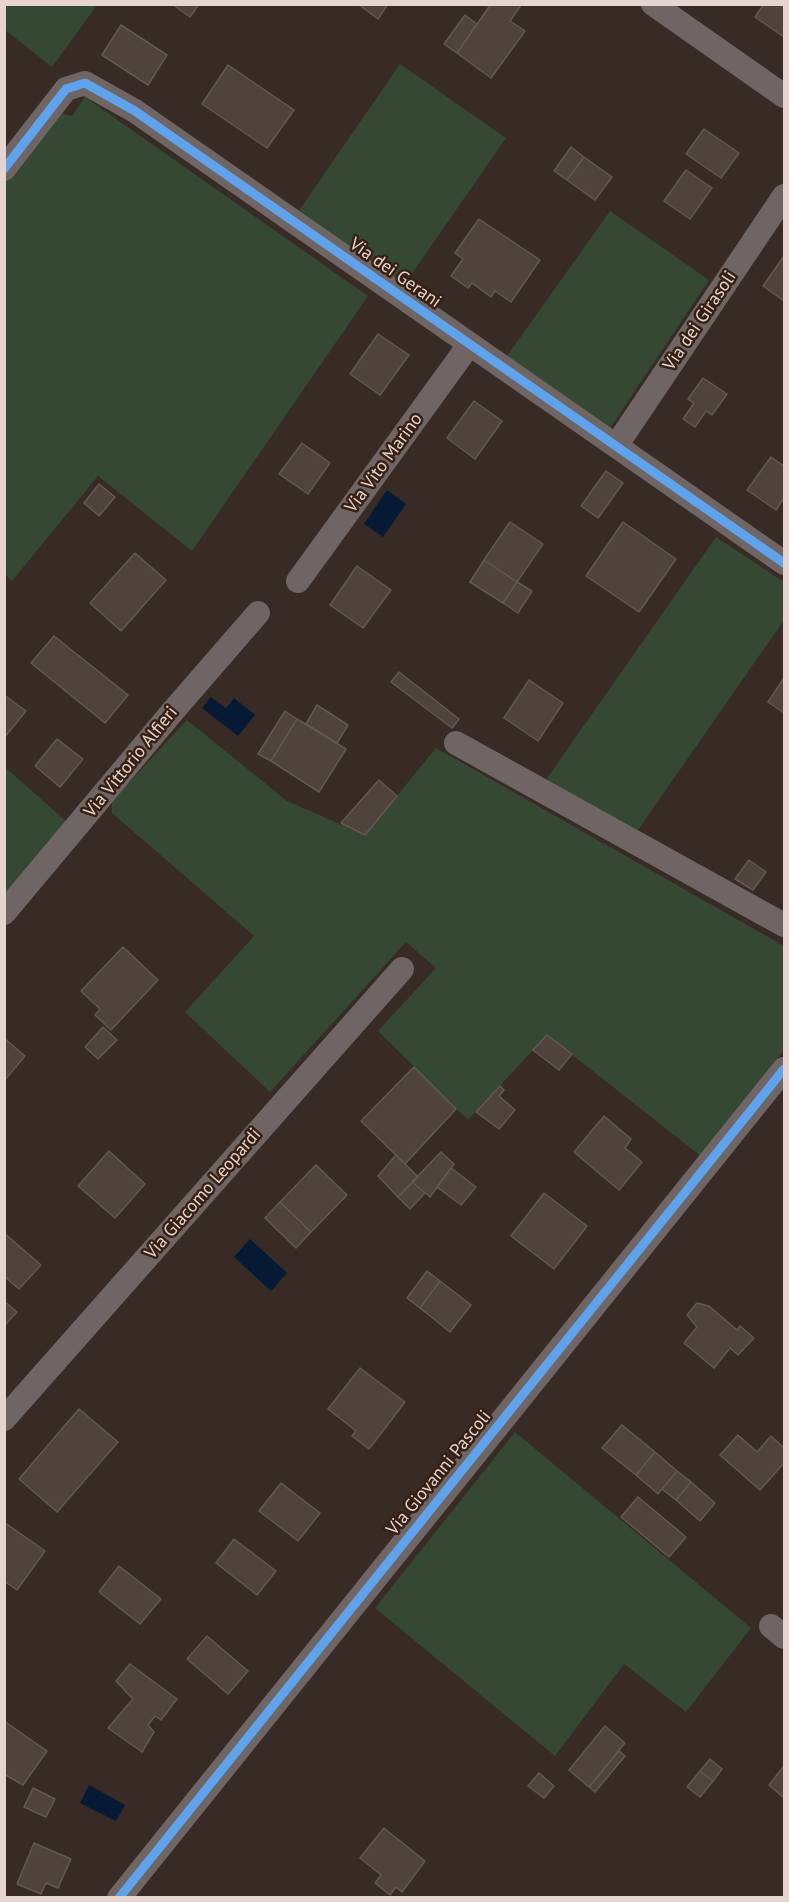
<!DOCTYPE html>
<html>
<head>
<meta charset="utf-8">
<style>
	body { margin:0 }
	#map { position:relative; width:789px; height:1902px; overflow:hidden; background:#382b25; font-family:"PT Sans",sans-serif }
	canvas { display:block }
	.frame { position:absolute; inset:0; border:6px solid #e5d5ce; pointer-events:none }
</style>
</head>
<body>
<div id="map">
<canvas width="789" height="1902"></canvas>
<div class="frame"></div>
</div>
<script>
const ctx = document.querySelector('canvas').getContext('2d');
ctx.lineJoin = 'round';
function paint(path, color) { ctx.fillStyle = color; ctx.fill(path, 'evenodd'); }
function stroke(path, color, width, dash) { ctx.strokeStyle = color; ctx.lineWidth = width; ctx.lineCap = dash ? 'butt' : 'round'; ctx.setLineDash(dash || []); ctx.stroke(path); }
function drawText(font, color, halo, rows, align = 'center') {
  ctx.font = font + ' "PT Sans",sans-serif'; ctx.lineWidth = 5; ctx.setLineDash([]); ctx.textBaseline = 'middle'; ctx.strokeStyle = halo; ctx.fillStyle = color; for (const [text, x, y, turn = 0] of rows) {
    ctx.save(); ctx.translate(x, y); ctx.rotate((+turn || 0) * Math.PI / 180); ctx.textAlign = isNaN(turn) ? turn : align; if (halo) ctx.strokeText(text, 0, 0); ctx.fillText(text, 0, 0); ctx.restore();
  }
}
paint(new Path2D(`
	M 4,5 L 5,4 L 97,5 L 52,67 L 5,30 Z
	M 400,64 L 506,138 L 404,285 L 298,212 Z
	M 85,97 L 368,296 L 192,551 L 98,476 L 12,581 L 5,574 L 4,182 L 41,134 L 61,113 L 72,116 Z
	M 610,211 L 709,280 L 610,428 L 507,356 Z
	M 716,537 L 784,582 L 784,620 L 638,830 L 545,781 Z
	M 187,720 L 287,801 L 365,835 L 436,748 L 784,946 L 784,1050 L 702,1157 L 547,1035 L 468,1120 L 378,1031 L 436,968 L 406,942 L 270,1092 L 185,1012 L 254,936 L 112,813 L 112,801 Z
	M 5,767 L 68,823 L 5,895 Z
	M 515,1432 L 751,1628 L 686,1712 L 624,1664 L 555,1756 L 375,1608 Z`), '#354834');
paint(new Path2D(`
	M 387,490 L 406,504 L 383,537 L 364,524 Z
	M 211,697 L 226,708 L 234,698 L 255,715 L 238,736 L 202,708 Z
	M 250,1239 L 287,1273 L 271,1291 L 234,1257 Z
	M 89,1785 L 125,1805 L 116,1821 L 80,1803 Z`), '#061935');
const building = new Path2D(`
	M 172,4 L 199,4 L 190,17 Z
	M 358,4 L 388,4 L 378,19 Z
	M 491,4 L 521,5 L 510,21 L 525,31 L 491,78 L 457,53 Z
	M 764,4 L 784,4 L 784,37 L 755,17 Z
	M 465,15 L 477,24 L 457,53 L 444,44 Z
	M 121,25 L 167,55 L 148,85 L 102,55 Z
	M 228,65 L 294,110 L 267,148 L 202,104 Z
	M 704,129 L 739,153 L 721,178 L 686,154 Z
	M 571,147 L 584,157 L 567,180 L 554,171 Z
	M 584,157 L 612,177 L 595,200 L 567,180 Z
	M 686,170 L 712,188 L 690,219 L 664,201 Z
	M 479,219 L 540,260 L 511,302 L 495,291 L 491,297 L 472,283 L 468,288 L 451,276 L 463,259 L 455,253 Z
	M 784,256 L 784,301 L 763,286 Z
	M 378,334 L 409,355 L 380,395 L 350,374 Z
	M 703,378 L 727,394 L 712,415 L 706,411 L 695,427 L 683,419 L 694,403 L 688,399 Z
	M 474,401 L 502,421 L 475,459 L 447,438 Z
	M 302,443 L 330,463 L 308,494 L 279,474 Z
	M 771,457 L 784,466 L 784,498 L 776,510 L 747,490 Z
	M 606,471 L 623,483 L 598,518 L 581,506 Z
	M 99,484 L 115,497 L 99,516 L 84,503 Z
	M 510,522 L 543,544 L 517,582 L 484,560 Z
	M 623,522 L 676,559 L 639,612 L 586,576 Z
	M 135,553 L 166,580 L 121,631 L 90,603 Z
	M 484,560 L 517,582 L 503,603 L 470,582 Z
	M 357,566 L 391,590 L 363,628 L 330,605 Z
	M 517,582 L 532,591 L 518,613 L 503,603 Z
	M 54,636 L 128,695 L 105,723 L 31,663 Z
	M 399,672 L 459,719 L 452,728 L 391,682 Z
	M 784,678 L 784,713 L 768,702 Z
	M 529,680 L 563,703 L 538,741 L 504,718 Z
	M 4,695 L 26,711 L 4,738 Z
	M 317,705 L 348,725 L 337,743 L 306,724 Z
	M 285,711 L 297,719 L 271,761 L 258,754 Z
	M 297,719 L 346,749 L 319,792 L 271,761 Z
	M 57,739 L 83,759 L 60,787 L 35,766 Z
	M 379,780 L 397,796 L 365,835 L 341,823 Z
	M 749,860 L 766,872 L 753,890 L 735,879 Z
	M 123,947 L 158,980 L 111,1030 L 95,1015 L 100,1009 L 81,991 Z
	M 103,1027 L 117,1040 L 98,1059 L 85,1047 Z
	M 547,1035 L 572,1054 L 559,1070 L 533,1050 Z
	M 4,1038 L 25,1056 L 4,1081 Z
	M 414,1067 L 456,1109 L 405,1164 L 361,1121 Z
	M 500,1086 L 504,1090 L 499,1096 L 515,1110 L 499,1129 L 476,1112 Z
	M 604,1116 L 631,1139 L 625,1148 L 642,1162 L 619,1190 L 574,1152 Z
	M 109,1151 L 145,1184 L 115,1218 L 78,1186 Z
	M 441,1152 L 454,1164 L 430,1197 L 412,1182 Z
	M 396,1155 L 418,1177 L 398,1197 L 378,1176 Z
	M 316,1165 L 347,1195 L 311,1232 L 280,1202 Z
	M 451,1168 L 476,1187 L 461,1205 L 437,1187 Z
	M 412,1182 L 425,1193 L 410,1209 L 398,1197 Z
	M 544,1193 L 587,1226 L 554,1269 L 511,1236 Z
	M 280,1202 L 311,1232 L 296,1248 L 265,1218 Z
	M 4,1233 L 41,1265 L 19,1289 L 4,1276 Z
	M 427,1271 L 440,1281 L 420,1308 L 407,1298 Z
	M 440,1281 L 471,1305 L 450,1332 L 420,1308 Z
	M 4,1301 L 17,1312 L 4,1326 Z
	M 697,1303 L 709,1306 L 737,1330 L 740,1326 L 754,1338 L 738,1355 L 730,1348 L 714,1368 L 684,1343 L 697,1327 L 687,1315 Z
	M 360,1368 L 405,1402 L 369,1449 L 352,1436 L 356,1431 L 328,1409 Z
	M 79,1409 L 118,1442 L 57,1512 L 19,1479 Z
	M 622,1425 L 655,1452 L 636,1475 L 602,1448 Z
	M 738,1435 L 757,1452 L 771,1436 L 784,1448 L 784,1463 L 760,1490 L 720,1455 Z
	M 655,1452 L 677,1471 L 658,1494 L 636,1475 Z
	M 677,1471 L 691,1482 L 676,1500 L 662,1489 Z
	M 691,1482 L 715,1503 L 700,1521 L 676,1500 Z
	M 281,1483 L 320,1513 L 298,1541 L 259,1511 Z
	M 638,1497 L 686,1537 L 669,1557 L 621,1517 Z
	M 4,1522 L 45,1551 L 17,1590 L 4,1581 Z
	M 234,1539 L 276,1571 L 257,1595 L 216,1563 Z
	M 119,1566 L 161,1599 L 140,1624 L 99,1592 Z
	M 207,1636 L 248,1671 L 228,1694 L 187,1659 Z
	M 130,1664 L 177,1699 L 161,1720 L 155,1716 L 148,1725 L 154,1732 L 142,1752 L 108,1728 L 133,1699 L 116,1681 Z
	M 4,1721 L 47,1751 L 23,1785 L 4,1774 Z
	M 605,1726 L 625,1743 L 589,1787 L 569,1770 Z
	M 619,1751 L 625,1756 L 595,1792 L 589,1787 Z
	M 710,1759 L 722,1769 L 713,1781 L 700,1771 Z
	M 784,1766 L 784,1798 L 769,1785 Z
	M 700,1771 L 713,1781 L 700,1797 L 687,1787 Z
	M 539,1773 L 554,1786 L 544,1798 L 528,1786 Z
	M 33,1788 L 55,1799 L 46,1817 L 24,1807 Z
	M 384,1828 L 425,1861 L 402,1892 L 396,1887 L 390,1895 L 375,1883 L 381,1875 L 360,1858 Z
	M 34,1843 L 71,1859 L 58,1888 L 46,1883 L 41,1894 L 17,1884 Z`);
paint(building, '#50423c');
stroke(building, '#635953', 1.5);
stroke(new Path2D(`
	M 653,4 L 784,96
	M 4,169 L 66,89 L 85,83 L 135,111 L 784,563
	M 616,446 L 784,196
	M 298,581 L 469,345
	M 456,743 L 784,925
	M 4,913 L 173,711 L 258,613
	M 4,1419 L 402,969
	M 771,1626 L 784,1637
	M 119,1898 L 784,1069`), '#6e6564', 24);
stroke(new Path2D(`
	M 4,169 L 66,89 L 85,83 L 135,111 L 784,563
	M 119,1898 L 784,1069`), '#60a3ed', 9);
drawText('18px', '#e5d5ce', '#361f13', [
	["Via dei Gerani",395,273,35],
	["Via dei Girasoli",700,321,-56],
	["Via Vito Marino",384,463,-54],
	["Via Vittorio Alfieri",131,762,-51],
	["Via Giacomo Leopardi",203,1194,-49],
	["Via Giovanni Pascoli",439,1473,-51]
]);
</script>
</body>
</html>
